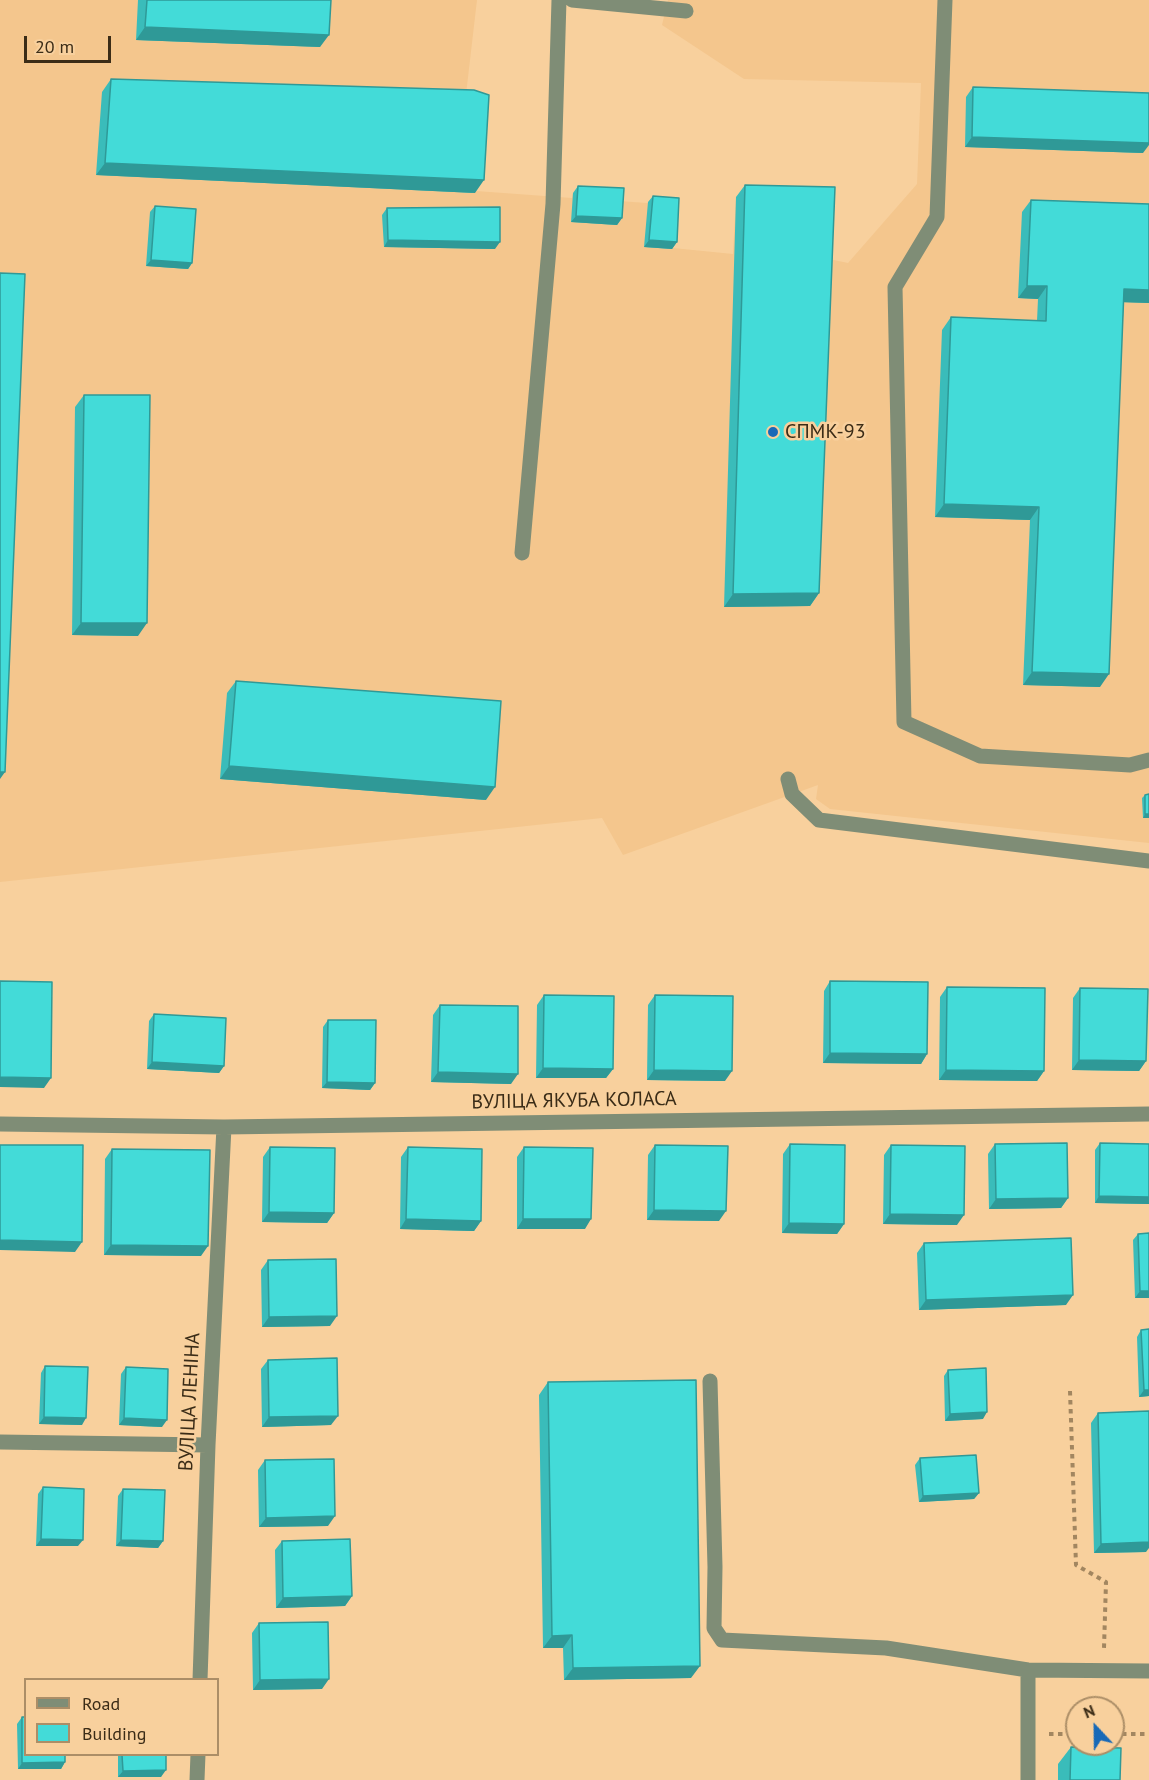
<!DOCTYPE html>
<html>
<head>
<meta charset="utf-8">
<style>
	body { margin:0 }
	#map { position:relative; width:1149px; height:1780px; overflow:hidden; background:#f8d09d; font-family:"PT Sans",sans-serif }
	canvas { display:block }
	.legend { position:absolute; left:24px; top:1678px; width:195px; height:78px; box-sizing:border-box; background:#f8d09d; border:2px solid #ac8e67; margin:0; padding:8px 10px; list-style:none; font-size:18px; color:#3b2c17 }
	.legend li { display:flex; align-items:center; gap:12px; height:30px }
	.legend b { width:30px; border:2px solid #ac8e67 }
	.north { position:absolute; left:1065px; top:1696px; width:60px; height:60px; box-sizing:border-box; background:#f8d09d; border:2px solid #ac8e67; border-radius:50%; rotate:338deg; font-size:16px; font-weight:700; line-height:24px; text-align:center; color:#3b2c17 }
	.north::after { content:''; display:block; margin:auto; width:21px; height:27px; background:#1869b7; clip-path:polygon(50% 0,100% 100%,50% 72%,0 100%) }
	.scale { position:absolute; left:24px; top:36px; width:87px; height:27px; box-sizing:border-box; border:3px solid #3b2c17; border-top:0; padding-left:8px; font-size:18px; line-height:21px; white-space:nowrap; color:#3b2c17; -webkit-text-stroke:4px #f8d09d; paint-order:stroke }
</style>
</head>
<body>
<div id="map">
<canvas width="1149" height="1780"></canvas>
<ul class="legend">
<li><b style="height:8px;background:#7f8d76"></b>Road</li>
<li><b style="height:16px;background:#43dbd8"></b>Building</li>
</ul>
<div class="north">N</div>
<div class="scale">20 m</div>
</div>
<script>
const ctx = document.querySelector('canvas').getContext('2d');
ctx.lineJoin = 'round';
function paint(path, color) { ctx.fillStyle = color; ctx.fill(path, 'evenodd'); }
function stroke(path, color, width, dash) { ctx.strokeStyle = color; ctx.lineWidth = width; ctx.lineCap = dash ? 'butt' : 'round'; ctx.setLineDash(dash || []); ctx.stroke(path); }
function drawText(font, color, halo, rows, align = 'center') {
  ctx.font = font + ' "PT Sans",sans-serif'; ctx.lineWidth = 5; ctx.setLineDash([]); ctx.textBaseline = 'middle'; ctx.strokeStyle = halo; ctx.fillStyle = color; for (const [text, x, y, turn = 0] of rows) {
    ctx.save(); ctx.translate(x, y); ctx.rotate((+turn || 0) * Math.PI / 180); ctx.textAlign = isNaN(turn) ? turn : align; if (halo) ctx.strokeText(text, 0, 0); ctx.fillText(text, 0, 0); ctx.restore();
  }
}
paint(new Path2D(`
	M 0,0 L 477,0 L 465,103 L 480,108 L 476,191 L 572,198 L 573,193 L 619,195 L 619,201 L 675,205 L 673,248 L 733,254 L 736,197 L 824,258 L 848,263 L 917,184 L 921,83 L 744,79 L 662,25 L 668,0 L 1149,0 L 1149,843 L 830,809 L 816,799 L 818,785 L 623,855 L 602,818 L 0,882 Z`), '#f4c68d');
stroke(new Path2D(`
	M 1070,1391 L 1076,1565 L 1106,1582 L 1104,1648
	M 1049,1734 L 1077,1734
	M 1113,1734 L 1149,1734`), '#a28660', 4, [4.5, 4.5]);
stroke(new Path2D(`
	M 572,0 L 686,11
	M 945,0 L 937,217 L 895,287 L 904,722 L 980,756 L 1130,765 L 1149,760
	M 522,553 L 553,204 L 559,0
	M 788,779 L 792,794 L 819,820 L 1149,861
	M 0,1124 L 224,1127 L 1149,1114
	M 710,1381 L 715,1567 L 714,1628 L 722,1640 L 886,1648 L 1028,1670 L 1149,1671
	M 0,1442 L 208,1445
	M 200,1680 L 208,1445 L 224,1127
	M 197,1780 L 198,1754
	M 1028,1780 L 1028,1670`), '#7f8d76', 15);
paint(new Path2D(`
	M 138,0 L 331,0 L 320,47 L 136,40 Z
	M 111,79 L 475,193 L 96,175 L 102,92 Z
	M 973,87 L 1143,153 L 965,147 L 966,97 Z
	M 745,185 L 819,593 L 810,606 L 724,607 L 736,197 Z
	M 578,186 L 622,218 L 617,225 L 571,222 L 573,193 Z
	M 653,196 L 677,242 L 672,249 L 644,247 L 648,202 Z
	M 1031,200 L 1149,303 L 1124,302 L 1100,687 L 1023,685 L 1030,520 L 935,517 L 942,330 L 951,317 L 1037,321 L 1038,299 L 1018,298 L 1022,212 Z
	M 155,206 L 192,263 L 188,269 L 146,266 L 150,212 Z
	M 387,208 L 495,249 L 384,247 L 382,215 Z
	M 84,395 L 138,636 L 72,635 L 75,407 Z
	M 236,681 L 486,800 L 220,779 L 227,693 Z
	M 1145,795 L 1149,795 L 1149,818 L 1143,818 L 1142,798 Z
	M 830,981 L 927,1054 L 921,1064 L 823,1063 L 824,991 Z
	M 947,987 L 1044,1071 L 1037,1081 L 939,1080 L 940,997 Z
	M 1080,988 L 1146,1061 L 1139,1071 L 1072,1070 L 1073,998 Z
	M 544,995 L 613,1069 L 606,1078 L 536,1078 L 537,1005 Z
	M 655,995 L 725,1081 L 647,1080 L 648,1005 Z
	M 440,1005 L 511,1084 L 431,1082 L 433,1015 Z
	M 154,1014 L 224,1066 L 219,1073 L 147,1069 L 149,1021 Z
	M 328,1020 L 375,1083 L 370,1090 L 322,1088 L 323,1027 Z
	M 1100,1143 L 1149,1144 L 1149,1204 L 1095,1203 L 1095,1150 Z
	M 790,1144 L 844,1224 L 837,1234 L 782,1233 L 783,1154 Z
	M 995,1144 L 1068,1198 L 1061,1208 L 989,1209 L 988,1154 Z
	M 655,1145 L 719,1221 L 647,1220 L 648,1155 Z
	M 891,1145 L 957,1225 L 883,1224 L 884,1155 Z
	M 270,1147 L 334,1213 L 327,1223 L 262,1222 L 263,1157 Z
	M 408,1147 L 481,1221 L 474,1231 L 400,1229 L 401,1157 Z
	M 524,1147 L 585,1229 L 517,1229 L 517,1157 Z
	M 112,1149 L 201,1256 L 104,1255 L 105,1159 Z
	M 1149,1233 L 1149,1298 L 1135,1298 L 1133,1240 L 1138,1234 Z
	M 924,1243 L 1066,1305 L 919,1310 L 917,1253 Z
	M 268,1260 L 330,1326 L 262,1327 L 261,1270 Z
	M 1141,1330 L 1149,1396 L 1139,1397 L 1137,1337 Z
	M 268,1360 L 331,1425 L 262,1427 L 261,1369 Z
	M 45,1366 L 82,1425 L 39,1424 L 41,1373 Z
	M 126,1367 L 162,1427 L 119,1425 L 121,1374 Z
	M 948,1370 L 983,1419 L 945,1421 L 944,1376 Z
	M 548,1382 L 691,1678 L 564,1680 L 563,1648 L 543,1648 L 539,1395 Z
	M 1098,1413 L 1146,1552 L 1094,1553 L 1091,1423 Z
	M 920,1458 L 979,1493 L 974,1499 L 919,1502 L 915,1465 Z
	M 265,1460 L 328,1526 L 259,1527 L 258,1470 Z
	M 43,1487 L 78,1546 L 36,1546 L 38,1494 Z
	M 123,1489 L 163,1541 L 158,1548 L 116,1546 L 118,1496 Z
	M 282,1541 L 352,1596 L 345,1606 L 276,1608 L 275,1550 Z
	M 259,1623 L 322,1689 L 253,1690 L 252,1633 Z
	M 22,1717 L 65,1762 L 61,1769 L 18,1769 L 17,1724 Z
	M 1071,1747 L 1120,1780 L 1058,1780 L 1058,1764 Z
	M 118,1755 L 166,1755 L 161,1777 L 118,1777 Z`), '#3abcba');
paint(new Path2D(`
	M 145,27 L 329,35 L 320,47 L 136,40 Z
	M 972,137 L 1149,143 L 1149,145 L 1143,153 L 965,147 Z
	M 105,163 L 484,180 L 475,193 L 96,175 Z
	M 576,216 L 622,218 L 617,225 L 571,222 Z
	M 388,240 L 500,242 L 495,249 L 384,247 Z
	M 649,240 L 677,242 L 672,249 L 644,247 Z
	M 151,260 L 192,263 L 188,269 L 146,266 Z
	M 1027,286 L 1047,286 L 1038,299 L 1018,298 Z
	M 1124,289 L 1149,290 L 1149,303 L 1115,302 Z
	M 944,504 L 1039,507 L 1030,520 L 935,517 Z
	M 819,593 L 810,606 L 724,607 L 733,594 Z
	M 81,623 L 147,623 L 138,636 L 72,635 Z
	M 1032,672 L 1109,674 L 1100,687 L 1023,685 Z
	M 229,766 L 495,787 L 486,800 L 220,779 Z
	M 0,772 L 5,772 L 0,779 Z
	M 1145,814 L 1149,814 L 1149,818 L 1143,818 Z
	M 830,1053 L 927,1054 L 921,1064 L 823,1063 Z
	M 1079,1060 L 1146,1061 L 1139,1071 L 1072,1070 Z
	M 152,1062 L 224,1066 L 219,1073 L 147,1069 Z
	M 543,1068 L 613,1069 L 606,1078 L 536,1078 Z
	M 654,1070 L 732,1071 L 725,1081 L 647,1080 Z
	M 946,1070 L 1044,1071 L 1037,1081 L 939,1080 Z
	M 438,1072 L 518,1074 L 511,1084 L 431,1082 Z
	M 0,1077 L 51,1078 L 44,1088 L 0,1087 Z
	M 327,1082 L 375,1083 L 370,1090 L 322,1088 Z
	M 1099,1196 L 1149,1197 L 1149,1204 L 1095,1203 Z
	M 1068,1198 L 1061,1208 L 989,1209 L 996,1199 Z
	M 654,1210 L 726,1211 L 719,1221 L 647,1220 Z
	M 269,1212 L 334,1213 L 327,1223 L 262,1222 Z
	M 890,1214 L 964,1215 L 957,1225 L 883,1224 Z
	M 406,1219 L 481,1221 L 474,1231 L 400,1229 Z
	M 523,1219 L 591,1219 L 585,1229 L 517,1229 Z
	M 789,1223 L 844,1224 L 837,1234 L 782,1233 Z
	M 0,1240 L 82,1242 L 75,1252 L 0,1250 Z
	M 111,1245 L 208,1246 L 201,1256 L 104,1255 Z
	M 1140,1291 L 1149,1291 L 1149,1298 L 1135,1298 Z
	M 1073,1295 L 1066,1305 L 919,1310 L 926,1300 Z
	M 337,1316 L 330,1326 L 262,1327 L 269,1317 Z
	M 1144,1390 L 1149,1390 L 1149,1396 L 1139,1397 Z
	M 987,1412 L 983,1419 L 945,1421 L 950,1414 Z
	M 338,1416 L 331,1425 L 262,1427 L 269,1417 Z
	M 44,1417 L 86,1418 L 82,1425 L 39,1424 Z
	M 124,1418 L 167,1420 L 162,1427 L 119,1425 Z
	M 979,1493 L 974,1499 L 919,1502 L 923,1496 Z
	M 335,1516 L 328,1526 L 259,1527 L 266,1518 Z
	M 41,1539 L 83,1540 L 78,1546 L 36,1546 Z
	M 121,1540 L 163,1541 L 158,1548 L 116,1546 Z
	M 1149,1542 L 1149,1548 L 1146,1552 L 1094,1553 L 1101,1544 Z
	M 352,1596 L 345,1606 L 276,1608 L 283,1598 Z
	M 572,1635 L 563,1648 L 543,1648 L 552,1636 Z
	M 700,1666 L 691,1678 L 564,1680 L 573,1668 Z
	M 329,1679 L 322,1689 L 253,1690 L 260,1680 Z
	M 65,1762 L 61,1769 L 18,1769 L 22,1763 Z
	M 166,1770 L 161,1777 L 118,1777 L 123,1771 Z`), '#2f9997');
const building = new Path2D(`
	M 147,0 L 331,0 L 329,35 L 145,27 Z
	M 111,79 L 474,90 L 489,95 L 484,180 L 105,163 Z
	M 973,87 L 1149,93 L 1149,143 L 972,137 Z
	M 745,185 L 835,187 L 819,593 L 733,594 Z
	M 578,186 L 624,188 L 622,218 L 576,216 Z
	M 653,196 L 679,198 L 677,242 L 649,240 Z
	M 1031,200 L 1149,204 L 1149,290 L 1124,289 L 1109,674 L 1032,672 L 1039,507 L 944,504 L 951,317 L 1046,321 L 1047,286 L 1027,286 Z
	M 155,206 L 196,209 L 192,263 L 151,260 Z
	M 500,207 L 500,242 L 388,240 L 387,208 Z
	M 0,273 L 25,274 L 5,772 L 0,772 Z
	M 84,395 L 150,395 L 147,623 L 81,623 Z
	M 236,681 L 501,701 L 495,787 L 229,766 Z
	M 1149,794 L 1149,814 L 1145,814 L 1145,795 Z
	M 0,981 L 52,982 L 51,1078 L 0,1077 Z
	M 830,981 L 928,982 L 927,1054 L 830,1053 Z
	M 947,987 L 1045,988 L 1044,1071 L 946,1070 Z
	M 1080,988 L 1148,989 L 1146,1061 L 1079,1060 Z
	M 544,995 L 614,996 L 613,1069 L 543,1068 Z
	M 655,995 L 733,996 L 732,1071 L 654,1070 Z
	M 440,1005 L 518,1006 L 518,1074 L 438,1072 Z
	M 154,1014 L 226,1018 L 224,1066 L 152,1062 Z
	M 328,1020 L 376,1020 L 375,1083 L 327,1082 Z
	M 1067,1143 L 1068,1198 L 996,1199 L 995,1144 Z
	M 1100,1143 L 1149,1144 L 1149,1197 L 1099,1196 Z
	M 790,1144 L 845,1145 L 844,1224 L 789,1223 Z
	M 0,1145 L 83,1145 L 82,1242 L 0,1240 Z
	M 655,1145 L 728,1146 L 726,1211 L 654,1210 Z
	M 891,1145 L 965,1146 L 964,1215 L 890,1214 Z
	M 270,1147 L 335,1148 L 334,1213 L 269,1212 Z
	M 408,1147 L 482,1149 L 481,1221 L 406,1219 Z
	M 524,1147 L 593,1148 L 591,1219 L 523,1219 Z
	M 112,1149 L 210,1150 L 208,1246 L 111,1245 Z
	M 1149,1233 L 1149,1291 L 1140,1291 L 1138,1234 Z
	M 1071,1238 L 1073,1295 L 926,1300 L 924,1243 Z
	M 336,1259 L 337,1316 L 269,1317 L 268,1260 Z
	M 1149,1329 L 1149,1390 L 1144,1390 L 1141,1330 Z
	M 337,1358 L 338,1416 L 269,1417 L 268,1360 Z
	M 45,1366 L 88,1367 L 86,1418 L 44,1417 Z
	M 126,1367 L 168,1369 L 167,1420 L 124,1418 Z
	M 986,1368 L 987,1412 L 950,1414 L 948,1370 Z
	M 696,1380 L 700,1666 L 573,1668 L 572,1635 L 552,1636 L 548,1382 Z
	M 1149,1411 L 1149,1542 L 1101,1544 L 1098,1413 Z
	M 976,1455 L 979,1493 L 923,1496 L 920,1458 Z
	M 334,1459 L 335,1516 L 266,1518 L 265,1460 Z
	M 43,1487 L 84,1489 L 83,1540 L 41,1539 Z
	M 123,1489 L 165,1490 L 163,1541 L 121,1540 Z
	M 350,1539 L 352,1596 L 283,1598 L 282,1541 Z
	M 328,1622 L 329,1679 L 260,1680 L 259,1623 Z
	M 22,1717 L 26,1717 L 26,1755 L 65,1755 L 65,1762 L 22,1763 Z
	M 1071,1747 L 1121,1748 L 1120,1780 L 1070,1780 Z
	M 122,1755 L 166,1755 L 166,1770 L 123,1771 Z`);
paint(building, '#43dbd8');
stroke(building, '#2f9997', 1.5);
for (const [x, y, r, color] of [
	[773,432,6,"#1869b7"]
]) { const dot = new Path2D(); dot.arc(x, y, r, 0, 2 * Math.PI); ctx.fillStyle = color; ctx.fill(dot); stroke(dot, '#f8d09d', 2); }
drawText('20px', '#3b2c17', '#f8d09d', [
	["СПМК-93",785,432]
], 'left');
drawText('20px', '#3b2c17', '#f8d09d', [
	["ВУЛІЦА ЯКУБА КОЛАСА",574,1101,-1],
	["ВУЛІЦА ЛЕНІНА",190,1402,-87]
]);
</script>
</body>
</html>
